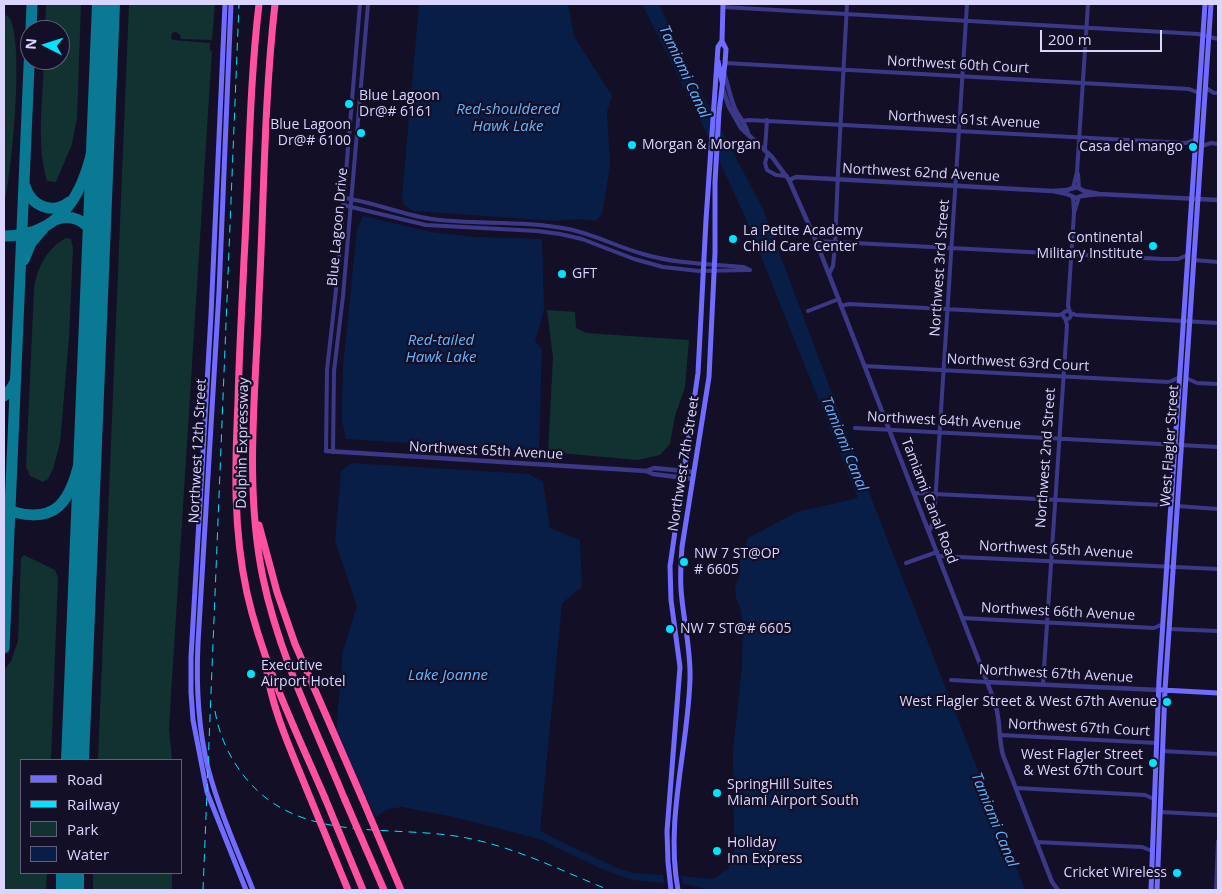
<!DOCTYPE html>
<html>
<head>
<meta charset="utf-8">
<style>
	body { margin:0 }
	#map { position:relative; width:1222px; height:894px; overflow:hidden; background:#130f27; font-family:"Open Sans",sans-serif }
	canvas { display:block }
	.frame { position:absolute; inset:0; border:5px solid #dad5ff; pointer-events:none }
	.legend { position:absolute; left:20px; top:759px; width:162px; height:115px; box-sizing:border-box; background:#130f27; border:1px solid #635e7d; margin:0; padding:6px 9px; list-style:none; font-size:15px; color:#dad5ff }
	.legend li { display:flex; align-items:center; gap:10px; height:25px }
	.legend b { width:25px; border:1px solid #635e7d }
	.north { position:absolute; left:20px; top:20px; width:50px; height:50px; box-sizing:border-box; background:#130f27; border:1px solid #635e7d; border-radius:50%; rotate:275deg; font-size:14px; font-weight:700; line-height:20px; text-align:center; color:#dad5ff }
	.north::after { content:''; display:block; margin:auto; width:18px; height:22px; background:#01e3ff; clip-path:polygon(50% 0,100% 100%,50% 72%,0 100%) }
	.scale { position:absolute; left:1040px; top:30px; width:122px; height:22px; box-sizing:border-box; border:2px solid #dad5ff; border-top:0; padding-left:6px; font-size:15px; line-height:18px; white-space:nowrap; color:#dad5ff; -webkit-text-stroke:4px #130f27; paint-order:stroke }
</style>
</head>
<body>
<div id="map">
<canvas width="1222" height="894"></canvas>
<div class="frame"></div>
<ul class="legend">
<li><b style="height:6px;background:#716cff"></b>Road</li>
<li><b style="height:6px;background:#01e3ff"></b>Railway</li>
<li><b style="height:14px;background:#113231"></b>Park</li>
<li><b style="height:14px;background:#081e47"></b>Water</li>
</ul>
<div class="north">N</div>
<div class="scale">200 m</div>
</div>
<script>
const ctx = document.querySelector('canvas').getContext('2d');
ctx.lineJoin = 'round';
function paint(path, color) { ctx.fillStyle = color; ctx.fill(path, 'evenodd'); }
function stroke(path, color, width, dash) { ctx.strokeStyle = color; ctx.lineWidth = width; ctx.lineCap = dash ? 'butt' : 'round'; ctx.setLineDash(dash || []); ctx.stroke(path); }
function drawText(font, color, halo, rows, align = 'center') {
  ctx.font = font + ' "Open Sans",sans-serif'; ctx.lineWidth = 4.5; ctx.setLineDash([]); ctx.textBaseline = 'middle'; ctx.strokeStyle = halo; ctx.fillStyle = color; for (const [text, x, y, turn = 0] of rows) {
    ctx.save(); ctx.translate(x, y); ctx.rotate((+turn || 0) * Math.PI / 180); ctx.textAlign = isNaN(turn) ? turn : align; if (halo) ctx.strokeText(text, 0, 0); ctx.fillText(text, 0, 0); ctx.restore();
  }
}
paint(new Path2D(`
	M 46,4 L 81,4 L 77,118 L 72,144 L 56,182 L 47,181 C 36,143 43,100 44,60 L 60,60 L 60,30 L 45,30 Z
	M 129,4 L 215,4 L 212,40 L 181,39 L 180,35 L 176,32 L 172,33 L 171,38 L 173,40 L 210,43 L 210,52 L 212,50 L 171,695 L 169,728 L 172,760 L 98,760 Z
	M 4,14 C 6,15 9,17 10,19 C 24,43 12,174 4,204 Z
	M 66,238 L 71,239 L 73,248 L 69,338 L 60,443 L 53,469 L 48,479 L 43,482 L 30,476 L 26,467 L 34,289 C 37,268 47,248 66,238 Z
	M 547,310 L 575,312 L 576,328 L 586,333 L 689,340 L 685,387 L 675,416 L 670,444 L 660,455 L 638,460 L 548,452 L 553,357 Z
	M 24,555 L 55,570 L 58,578 L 51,760 L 21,760 L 21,873 L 47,873 L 46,890 L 4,890 L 4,670 L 11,661 L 18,641 L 21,558 Z
	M 93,873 L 172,873 L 172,890 L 93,890 Z`), '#113231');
paint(new Path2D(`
	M 419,4 L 568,4 L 574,36 L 612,96 L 607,112 L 610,165 L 602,215 L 595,221 L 580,219 L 557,221 L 413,211 L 404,205 L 402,197 Z
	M 642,4 L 659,4 L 682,56 L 763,209 L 870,495 L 1025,890 L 713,890 L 683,884 L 681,876 L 713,879 L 728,869 L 734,852 L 733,751 L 742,666 L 743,624 L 740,607 L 736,598 L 735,586 L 740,574 L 740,562 L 748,538 L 797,512 L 858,498 L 747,221 L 707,134 Z
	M 363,216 L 432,232 L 474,237 L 542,239 L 544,310 L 535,341 L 542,349 L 539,449 L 505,449 L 346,439 L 342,421 L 343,366 L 357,230 Z
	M 351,463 L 529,474 L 543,482 L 550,528 L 580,540 L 582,587 L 562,603 L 540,830 L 553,838 L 622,870 L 634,873 L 663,875 L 664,883 L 632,880 L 602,869 L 539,839 L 454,817 L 402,807 L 387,809 L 376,817 L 336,734 L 343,651 L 357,606 L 335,541 L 341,471 Z`), '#081e47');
stroke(new Path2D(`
	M 106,4 L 106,6
	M 31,30 L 32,4
	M 25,186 C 31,206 52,215 69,202
	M 55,220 C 71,213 88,221 94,237 C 96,243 95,250 96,257
	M 4,236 C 97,236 97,124 104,57
	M 24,260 L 31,243 L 43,229
	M 4,396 L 11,389 L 15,382
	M 5,508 C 20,516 45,519 59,506 C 86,481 88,397 91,361
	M 4,648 L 30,43`), '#0a7993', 11);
stroke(new Path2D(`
	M 75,760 L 106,4
	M 70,890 L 70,873`), '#0a7993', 28);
stroke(new Path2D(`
	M 723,7 L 1198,34 L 1218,39
	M 725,63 L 1189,89 L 1199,93
	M 1206,88 L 1214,93 L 1218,93
	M 742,121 L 749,120 L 1186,143 L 1196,139
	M 1202,146 L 1211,143 L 1218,144
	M 765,149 L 767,120
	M 768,153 L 765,163 L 767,170 L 776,175 L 787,176
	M 1078,174 L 1079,188
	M 1073,188 L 1077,172 L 1088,4
	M 344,198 C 374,202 402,215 432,219 C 477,225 523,220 568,229 C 594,234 617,247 643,254 C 676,264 710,264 744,267 L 750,270
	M 343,205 L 426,225 L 537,231 L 560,234 L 582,239 L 634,259 L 663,267 L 699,271 L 750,270
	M 1074,213 L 1079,197
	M 816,241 L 1163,259 L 1178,259 L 1188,255
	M 1194,260 L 1218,262
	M 829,274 L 833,266 L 835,246 L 838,172 L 847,4
	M 841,306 L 849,304 L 1059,315 L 1064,313
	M 808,311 L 839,299
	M1063 315a4 4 0 1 1 8 0a4 4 0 1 1-8 0Z
	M 1070,312 L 1068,306 L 1074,213 L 1073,197
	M 1071,313 L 1076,315 L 1218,323
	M 864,366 L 1169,382 L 1180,377
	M 1186,378 L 1197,383 L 1218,384
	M 855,428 L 1218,447
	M 326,451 L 327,370 L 337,281 L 360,4
	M 333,452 L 334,371 L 343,296 L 368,4
	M 914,493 L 1162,505 L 1172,501
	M 1177,506 L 1218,509
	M 929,532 L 934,520 L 967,4
	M 938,556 L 1218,569
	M 906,563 L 937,552
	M 962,618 L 1154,628 L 1163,624
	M 1169,629 L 1218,631
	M 951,680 L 986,682
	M 1043,684 L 1067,325 L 1065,318
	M 1000,735 L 1157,743
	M 1162,751 L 1218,754
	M 1016,788 L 1145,795 L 1154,799
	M 1160,812 L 1218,815
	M 1036,842 L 1142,847 L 1152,851
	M 1216,890 L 1218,841`), '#3c3888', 4);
stroke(new Path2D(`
	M 724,73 C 728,85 730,97 735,109 C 739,117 746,124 748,134
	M 722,87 L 729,107 L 741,128 L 772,157 L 789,180 L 816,241 L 994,700 C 1001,718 998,737 1003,755 L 1052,882 L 1058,890
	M 789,180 L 796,177 L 1052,191 L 1067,190 L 1077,187 L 1084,191 L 1099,194 L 1218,200
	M 1053,191 L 1067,194 L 1076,198 L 1081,196 L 1099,194
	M 326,451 L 646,471 L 654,468 L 694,472
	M 646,471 L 653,474 L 693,479
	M 986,682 L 1159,690`), '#3c3888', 4.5);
stroke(new Path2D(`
	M 225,4 L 211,315 L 191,657 L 191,692 L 193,720 L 207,792 L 246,890
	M 231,4 L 219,292 L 198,643 C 196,685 198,727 208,768 C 219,810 237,850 253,890
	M 718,61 L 722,82
	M 1162,690 L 1218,693
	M 671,890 L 668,862 L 667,831 L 680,667 L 671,600 L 670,566 L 698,373 L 706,220 L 718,47 L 722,41 L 723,4
	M 678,890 C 665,820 688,749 690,679 C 691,648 683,619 681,589 C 680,575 681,561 682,547 L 709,377 L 715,253 L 715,182 L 719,112 L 725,63 L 726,49 L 722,41
	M 1151,890 L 1159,680 L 1205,4
	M 1157,890 L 1165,690 L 1211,4`), '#716cff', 5);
stroke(new Path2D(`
	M 259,4 C 249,89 249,175 244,260 C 242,307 239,355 238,402 C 235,466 233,529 247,593 C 263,664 296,731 325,798
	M 275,4 C 264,101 264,200 259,297 C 256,390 244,486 263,578 C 279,655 315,727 345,800
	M 259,525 L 277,592 L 295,644 L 362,798
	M 266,665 C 271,708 291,750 307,790`), '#ff50a2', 7);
stroke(new Path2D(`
	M 215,711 C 219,735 229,757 244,776 C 299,846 390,823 467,838 C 517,848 562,871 609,890
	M 203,890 L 239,4`), '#01e3ff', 1, [8, 6]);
stroke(new Path2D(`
	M 307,790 L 348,890
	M 325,798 L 363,890
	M 362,798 L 401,890
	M 345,800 L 384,890`), '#ff50a2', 7);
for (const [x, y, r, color] of [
	[349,104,5,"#01e3ff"],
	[361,133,5,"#01e3ff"],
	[632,145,5,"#01e3ff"],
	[1193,147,5,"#01e3ff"],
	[733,239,5,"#01e3ff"],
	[1153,246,5,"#01e3ff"],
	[562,274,5,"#01e3ff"],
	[684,562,5,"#01e3ff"],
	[670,629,5,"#01e3ff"],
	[251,674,5,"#01e3ff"],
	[1167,702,5,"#01e3ff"],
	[1153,763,5,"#01e3ff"],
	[717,793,5,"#01e3ff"],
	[717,851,5,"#01e3ff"],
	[1177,873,5,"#01e3ff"]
]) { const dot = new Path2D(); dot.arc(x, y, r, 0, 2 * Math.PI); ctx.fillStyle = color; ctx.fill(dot); stroke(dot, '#130f27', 2); }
drawText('14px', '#dad5ff', '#130f27', [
	["Northwest 60th Court",958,65,3],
	["Northwest 61st Avenue",964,120,3],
	["Northwest 62nd Avenue",921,173,3],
	["Blue Lagoon Drive",338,227,-85],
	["Northwest 3rd Street",940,268,-86],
	["Northwest 63rd Court",1018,363,3],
	["Northwest 64th Avenue",944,421,3],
	["Dolphin Expressway",243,443,-89],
	["West Flagler Street",1170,446,-86],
	["Northwest 12th Street",198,451,-87],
	["Northwest 65th Avenue",486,451,3],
	["Northwest 2nd Street",1046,458,-86],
	["Northwest 7th Street",684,464,-81],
	["Tamiami Canal Road",929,501,69],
	["Northwest 65th Avenue",1056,550,3],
	["Northwest 66th Avenue",1058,612,3],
	["Northwest 67th Avenue",1056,674,3],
	["Northwest 67th Court",1079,728,3]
]);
drawText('14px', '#dad5ff', '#130f27', [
	["Blue Lagoon",359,96],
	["Dr@# 6161",359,112],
	["Blue Lagoon",351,125,"right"],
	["Dr@# 6100",351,141,"right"],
	["Morgan & Morgan",642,145],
	["Casa del mango",1183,147,"right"],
	["La Petite Academy",743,231],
	["Child Care Center",743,247],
	["Continental",1143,238,"right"],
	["Military Institute",1143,254,"right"],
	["GFT",572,274],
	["NW 7 ST@OP",694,554],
	["# 6605",694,570],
	["NW 7 ST@# 6605",680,629],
	["Executive",261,666],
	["Airport Hotel",261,682],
	["West Flagler Street & West 67th Avenue",1157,702,"right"],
	["West Flagler Street",1143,755,"right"],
	["& West 67th Court",1143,771,"right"],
	["SpringHill Suites",727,785],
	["Miami Airport South",727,801],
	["Holiday",727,843],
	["Inn Express",727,859],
	["Cricket Wireless",1167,873,"right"]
], 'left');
drawText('italic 15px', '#63b5ff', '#130f27', [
	["Tamiami Canal",684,72,65],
	["Red-shouldered",508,110],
	["Hawk Lake",508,127],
	["Red-tailed",441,341],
	["Hawk Lake",441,358],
	["Tamiami Canal",844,444,68],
	["Lake Joanne",448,676],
	["Tamiami Canal",994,820,68]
]);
</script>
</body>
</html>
